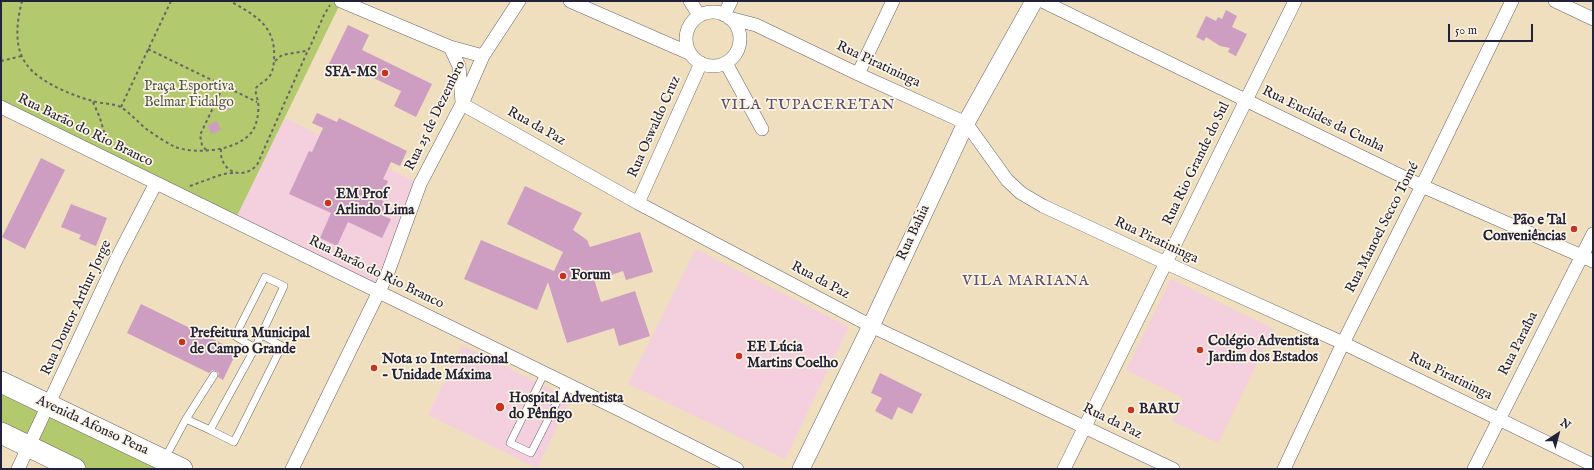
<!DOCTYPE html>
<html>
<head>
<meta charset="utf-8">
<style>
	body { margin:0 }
	#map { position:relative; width:1594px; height:470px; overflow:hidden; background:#efdfbe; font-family:"IM FELL English",serif }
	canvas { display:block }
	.frame { position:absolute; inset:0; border:2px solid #22223b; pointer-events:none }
	.north { position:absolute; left:1538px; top:414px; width:40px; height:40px; -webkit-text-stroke:3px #fcf5e5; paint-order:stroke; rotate:36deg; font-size:11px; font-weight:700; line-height:16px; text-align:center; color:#22223b }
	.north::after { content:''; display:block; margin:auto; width:14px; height:18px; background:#22223b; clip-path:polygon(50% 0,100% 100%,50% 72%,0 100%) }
	.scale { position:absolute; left:1448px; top:24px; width:85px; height:18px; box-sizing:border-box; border:2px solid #22223b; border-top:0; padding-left:5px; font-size:12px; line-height:14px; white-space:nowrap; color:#22223b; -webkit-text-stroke:3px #fcf5e5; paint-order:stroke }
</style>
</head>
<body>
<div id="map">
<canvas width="1594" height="470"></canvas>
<div class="frame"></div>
<div class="north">N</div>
<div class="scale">50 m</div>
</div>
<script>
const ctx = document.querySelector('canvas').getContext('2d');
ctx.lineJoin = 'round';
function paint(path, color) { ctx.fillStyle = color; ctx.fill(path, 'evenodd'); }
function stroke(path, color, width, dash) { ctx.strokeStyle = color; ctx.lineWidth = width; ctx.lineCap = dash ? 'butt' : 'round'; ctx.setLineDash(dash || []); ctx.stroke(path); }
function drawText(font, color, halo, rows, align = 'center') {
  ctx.font = font + ' "IM FELL English",serif'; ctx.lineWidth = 3.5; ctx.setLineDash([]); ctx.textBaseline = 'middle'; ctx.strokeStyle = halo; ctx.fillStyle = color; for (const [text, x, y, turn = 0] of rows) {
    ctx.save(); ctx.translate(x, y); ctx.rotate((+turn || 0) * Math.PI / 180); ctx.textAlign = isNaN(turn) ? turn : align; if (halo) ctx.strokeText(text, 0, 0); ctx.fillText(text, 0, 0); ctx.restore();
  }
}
paint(new Path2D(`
	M 285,118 L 420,184 L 379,292 L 234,222 Z
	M 696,249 L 849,327 L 785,459 L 628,384 Z
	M 1171,279 L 1274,329 L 1218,443 L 1172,421 L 1183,398 L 1126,370 Z
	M 462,345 L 571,399 L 537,468 L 428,415 Z`), '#f4cfdd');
paint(new Path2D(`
	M 1,1 L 340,1 L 341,2 L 234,222 L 1,107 Z
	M 1,382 L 181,469 L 75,469 L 1,433 Z`), '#b2c96e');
paint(new Path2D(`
	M 1226,10 L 1237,16 L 1232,27 L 1247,34 L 1236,56 L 1228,52 L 1230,48 L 1220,46 L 1206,37 L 1204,41 L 1196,37 L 1206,16 L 1216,21 L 1218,17 L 1222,19 Z
	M 348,25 L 369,35 L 362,50 L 432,84 L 416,117 L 394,106 L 401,91 L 354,69 L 350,77 L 328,66 Z
	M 227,101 L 230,109 L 222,112 L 219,104 Z
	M 317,113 L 337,122 L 339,118 L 407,151 L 400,166 L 391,162 L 383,179 L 388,181 L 385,188 L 387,190 L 382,201 L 387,203 L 381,215 L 391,219 L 382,238 L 348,222 L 337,246 L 320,238 L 331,213 L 289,194 L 309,151 L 312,152 L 323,128 L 312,123 Z
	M 217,121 L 221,130 L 211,134 L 208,125 Z
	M 41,158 L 65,170 L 25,249 L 2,237 Z
	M 525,186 L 582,213 L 573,230 L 587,240 L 590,247 L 640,232 L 653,272 L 626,280 L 623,271 L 600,279 L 594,279 L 601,302 L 635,291 L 650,336 L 619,346 L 614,328 L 567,343 L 548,282 L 537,310 L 464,279 L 481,240 L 554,271 L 563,252 L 507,224 Z
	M 71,204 L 107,218 L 96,246 L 79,239 L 81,235 L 61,227 Z
	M 141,304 L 237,351 L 223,380 L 218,377 L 219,373 L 216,371 L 212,370 L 209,373 L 127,333 Z
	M 880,373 L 922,394 L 912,414 L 898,407 L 892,420 L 875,411 L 882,398 L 871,393 Z`), '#cd9ec1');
const service = new Path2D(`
	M 255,348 L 235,336 L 265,277 L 284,286 L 255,348 L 210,430 L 234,442 L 282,346 L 262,335
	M 544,374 L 510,443 L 531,453 L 566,384
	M 186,419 L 210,430
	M 165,458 L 186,419 L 214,375`);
const minor = new Path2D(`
	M 341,1 L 450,47 L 483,56
	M 570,1 L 689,53
	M 690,1 L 699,15
	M 1042,1 L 1422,186 L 1593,261
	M 1555,1 L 1593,19
	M686 39a27 27 0 1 1 54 0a27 27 0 1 1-54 0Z
	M 724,15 L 731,1
	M 729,18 L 756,25 L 858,74 L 966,123 L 1007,180 L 1021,193 L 1043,206 L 1166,263 L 1343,343 L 1593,465
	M 450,47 L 459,66 L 462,102
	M 726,63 L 762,129
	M 858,74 L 893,1
	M 462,104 L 638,203 L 871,326 L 1173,469
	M 1,107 L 622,411 L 737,469
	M 638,203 L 701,63
	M 18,469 L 117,258 L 156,183
	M 292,469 L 387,275 L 420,184 L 462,104 L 483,56 L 519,1
	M 1064,469 L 1295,1
	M 1284,469 L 1343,343 L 1422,186 L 1512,1
	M 1474,469 L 1593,234`);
const tertiary = new Path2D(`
	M 801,469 L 871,326 L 966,123 L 1034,1`);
const primary = new Path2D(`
	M 1,382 L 182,469
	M 1,433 L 75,469`);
stroke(service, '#6a6469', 8);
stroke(minor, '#6a6469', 14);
stroke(tertiary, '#6a6469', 18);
stroke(primary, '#6a6469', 22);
stroke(new Path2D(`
	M 22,1 C 17,21 13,47 27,65 C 39,82 73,96 93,101 C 101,104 115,103 122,108 C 130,113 137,121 145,128 C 153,134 164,141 173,146 C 195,156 249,151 256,123 C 258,118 259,107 258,102 C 257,96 255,94 256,88 C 259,84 264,82 268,78 C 273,73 274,65 274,58 C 276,25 254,15 230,1
	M 148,49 L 257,102
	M 1,61 L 22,56
	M 275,61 L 282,55 L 306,51 L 309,49 L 324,15 L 330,5
	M 93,102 L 100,118 L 108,146
	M 121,107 L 171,1
	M 221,149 C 219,170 241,182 257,165 L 308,50
	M 206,150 L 202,145 L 200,135 L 224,85
	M 190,186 L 223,174 L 233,173`), '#6a6469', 2, [3, 3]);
stroke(service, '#fff', 7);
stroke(minor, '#fff', 13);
stroke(tertiary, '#fff', 17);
stroke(primary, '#fff', 21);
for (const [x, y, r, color] of [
	[385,73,4,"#c8321e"],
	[328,203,4,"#c8321e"],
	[1574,229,4,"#c8321e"],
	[563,276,4,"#c8321e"],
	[182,342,4,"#c8321e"],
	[1200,350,4,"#c8321e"],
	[739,356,4,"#c8321e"],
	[374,368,4,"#c8321e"],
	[500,407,5,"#c8321e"],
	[1131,410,4,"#c8321e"]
]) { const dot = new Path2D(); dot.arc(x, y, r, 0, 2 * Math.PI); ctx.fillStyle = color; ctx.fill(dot); stroke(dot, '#fcf5e5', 1.5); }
drawText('14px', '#22223b', '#fcf5e5', [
	["Rua Piratininga",878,65,25],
	["Rua 25 de Dezembro",436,116,-64],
	["Rua Euclides da Cunha",1323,120,26],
	["Rua da Paz",536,127,29],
	["Rua Oswaldo Cruz",655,127,-66],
	["Rua Barão do Rio Branco",85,131,26],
	["Rua Rio Grande do Sul",1197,164,-64],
	["Rua Manoel Secco Tomé",1383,228,-63],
	["Rua Bahia",914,233,-65],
	["Rua Piratininga",1156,241,25],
	["Rua Barão do Rio Branco",376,273,26],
	["Rua da Paz",820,281,28],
	["Rua Doutor Arthur Jorge",77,308,-65],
	["Rua Paraíba",1519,344,-63],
	["Rua Piratininga",1450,377,26],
	["Rua da Paz",1112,422,26],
	["Avenida Afonso Pena",92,426,25]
]);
drawText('bold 14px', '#22223b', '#fcf5e5', [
	["SFA-MS",377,73,"right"],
	["EM Prof",336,195],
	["Arlindo Lima",336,211],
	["Pão e Tal",1566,221,"right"],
	["Conveniências",1566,237,"right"],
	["Forum",571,276],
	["Prefeitura Municipal",190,334],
	["de Campo Grande",190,350],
	["Colégio Adventista",1208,342],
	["Jardim dos Estados",1208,358],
	["EE Lúcia",747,348],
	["Martins Coelho",747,364],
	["Nota 10 Internacional",382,360],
	["- Unidade Máxima",382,376],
	["Hospital Adventista",509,399],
	["do Pênfigo",509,415],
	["BARU",1139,410]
], 'left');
drawText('14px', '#4d544a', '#fcf5e5', [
	["Praça Esportiva",189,87],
	["Belmar Fidalgo",189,103]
]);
ctx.letterSpacing = '1px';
drawText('15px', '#5e4d6a', '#fcf5e5', [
	["VILA TUPACERETAN",808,106],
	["VILA MARIANA",1026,282]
]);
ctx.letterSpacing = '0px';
</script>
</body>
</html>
